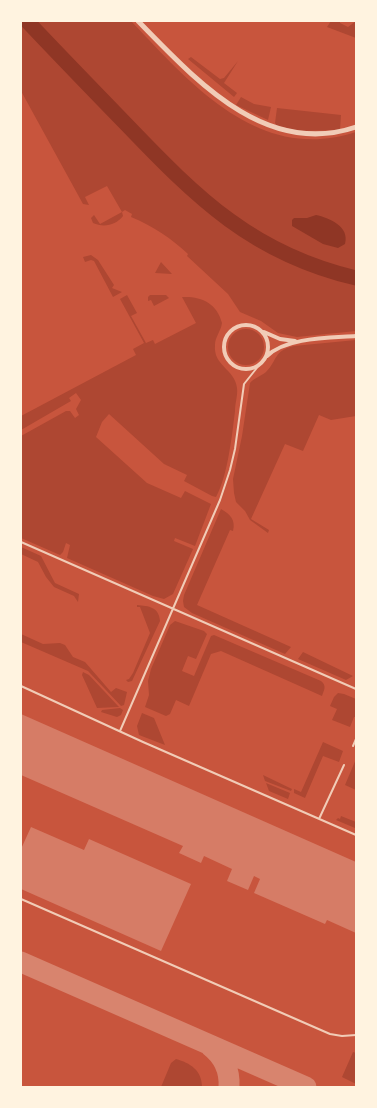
<!DOCTYPE html>
<html>
<head>
<meta charset="utf-8">
<style>
	body { margin:0 }
	#map { position:relative; width:377px; height:1108px; overflow:hidden; background:#c8553d; font-family:"Sofia Sans Condensed",sans-serif }
	canvas { display:block }
	.frame { position:absolute; inset:0; border:22px solid #fff3e0; pointer-events:none }
</style>
</head>
<body>
<div id="map">
<canvas width="377" height="1108"></canvas>
<div class="frame"></div>
</div>
<script>
const ctx = document.querySelector('canvas').getContext('2d');
ctx.lineJoin = 'round';
function paint(path, color) { ctx.fillStyle = color; ctx.fill(path, 'evenodd'); }
function stroke(path, color, width, dash) { ctx.strokeStyle = color; ctx.lineWidth = width; ctx.lineCap = dash ? 'butt' : 'round'; ctx.setLineDash(dash || []); ctx.stroke(path); }
paint(new Path2D(`
	M 21,21 L 131,21 C 191,84 259,164 356,132 L 356,331 L 297,337 L 278,333 L 261,321 L 240,312 L 228,294 L 187,256 L 188,254 C 172,239 153,226 131,217 L 132,214 L 125,210 L 122,212 L 123,216 C 116,225 104,228 93,223 L 91,218 L 94,215 L 100,224 L 122,212 L 107,186 L 85,197 L 89,205 L 83,204 L 21,91 Z
	M 331,21 L 340,21 L 340,23 L 348,27 L 356,21 L 356,38 L 327,27 Z
	M 191,57 L 220,79 L 224,78 L 238,61 L 224,83 L 237,93 L 234,97 L 188,59 Z
	M 241,97 L 254,104 L 271,107 L 268,120 L 236,105 Z
	M 277,108 L 341,115 L 340,130 L 299,131 L 277,126 L 275,123 Z
	M 91,255 L 98,260 L 114,285 L 112,288 L 122,292 L 113,297 L 94,261 L 91,260 L 85,262 L 83,257 Z
	M 161,262 L 172,274 L 155,273 Z
	M 127,295 L 137,313 L 131,316 L 146,343 L 153,340 L 155,344 L 196,323 L 182,297 C 201,296 217,303 222,323 C 221,331 215,337 215,345 C 213,366 235,369 237,388 C 238,395 235,403 235,411 C 232,435 228,475 216,497 L 212,496 L 184,481 L 187,475 L 164,464 L 109,414 L 102,422 L 96,437 L 147,483 L 181,498 L 185,491 L 211,504 L 195,546 L 175,538 L 174,541 L 193,549 L 173,594 L 164,599 L 153,596 L 67,558 L 70,545 L 66,543 L 63,552 L 60,555 L 21,538 L 21,436 L 66,411 L 70,411 L 75,418 L 79,415 L 76,409 L 81,400 L 76,393 L 69,398 L 71,401 L 21,430 L 21,416 L 136,355 L 133,349 L 144,343 L 120,299 Z
	M 150,295 L 166,295 L 169,298 L 154,306 L 151,300 L 148,301 L 148,297 Z
	M228 347a18 18 0 1 1 36 0a18 18 0 1 1-36 0Z
	M 356,340 L 356,416 L 331,420 L 319,415 L 303,451 L 285,444 L 251,519 L 269,530 L 268,533 L 250,520 L 245,511 L 236,502 L 234,493 L 233,479 L 242,436 L 250,383 C 254,378 261,376 266,372 C 278,360 273,351 294,346 Z
	M 221,509 C 230,514 236,520 233,531 L 230,530 L 197,605 L 291,647 L 285,654 L 192,613 L 184,607 L 183,601 L 184,595 Z
	M 21,547 L 41,556 L 55,583 L 79,594 L 78,602 L 74,596 L 54,587 L 46,577 L 38,562 L 21,554 Z
	M 137,605 C 149,606 159,607 160,621 L 132,681 L 128,682 L 126,680 L 129,679 L 133,673 L 150,633 L 140,607 L 137,607 Z
	M 175,621 L 204,631 L 207,634 L 196,659 L 188,656 L 182,671 L 194,676 L 211,636 L 214,635 L 321,681 C 327,686 324,690 322,696 L 221,651 L 211,654 L 189,706 L 176,700 L 170,714 L 166,716 L 145,707 L 149,695 L 148,681 L 151,669 L 170,625 Z
	M 21,634 L 43,644 L 60,643 L 65,645 L 73,657 L 85,662 L 111,692 L 116,688 L 127,692 L 124,705 L 121,706 L 88,671 L 21,642 Z
	M 303,652 L 353,676 L 346,680 L 298,659 Z
	M 83,672 L 89,675 L 119,707 L 97,708 L 82,675 Z
	M 338,693 L 344,694 L 356,699 L 356,717 L 354,717 L 350,727 L 332,720 L 337,709 L 330,706 L 334,697 Z
	M 120,708 L 123,710 L 121,715 L 117,717 L 101,712 L 102,710 Z
	M 142,713 L 154,718 L 165,745 L 139,735 L 137,726 Z
	M 323,742 L 343,751 L 339,762 L 323,756 L 305,798 L 294,793 L 294,789 L 301,792 Z
	M 356,759 L 356,790 L 345,785 Z
	M 263,775 L 292,789 L 291,791 L 265,781 Z
	M 266,783 L 290,793 L 288,799 L 269,791 Z
	M 341,816 L 356,822 L 355,828 L 336,820 L 338,818 L 340,819 Z
	M 353,1052 L 356,1053 L 356,1084 L 342,1077 Z
	M 176,1059 C 190,1063 202,1070 202,1087 L 161,1087 L 171,1063 Z`), '#ae4732');
paint(new Path2D(`
	M 316,215 C 329,218 350,226 345,244 L 338,248 L 323,244 L 292,226 L 292,220 L 294,218 L 307,218 Z`), '#8f3625');
stroke(new Path2D(`
	M 27,21 C 60,56 93,90 127,125 C 197,198 253,254 356,278`), '#8f3625', 15);
stroke(new Path2D(`
	M 21,962 L 306,1087
	M 210,1046 C 223,1056 230,1070 229,1087`), '#d8846e', 21);
paint(new Path2D(`
	M 21,714 L 356,862 L 356,933 L 327,920 L 325,924 L 254,893 L 260,879 L 254,876 L 248,890 L 227,881 L 232,869 L 204,856 L 201,863 L 179,853 L 183,846 L 21,775 Z
	M 31,827 L 84,850 L 89,839 L 191,884 L 161,951 L 21,889 L 21,849 Z`), '#d67c66');
stroke(new Path2D(`
	M 21,542 L 356,689
	M 21,686 L 143,742 L 356,835
	M 120,731 L 220,500 L 230,470 L 235,449 L 244,384 L 260,364
	M 353,746 L 356,739
	M 319,819 L 344,765
	M 21,899 L 330,1034 L 342,1036 L 356,1035`), '#f1ccb7', 2);
stroke(new Path2D(`
	M224 347a22 22 0 1 1 44 0a22 22 0 1 1-44 0Z
	M 264,332 L 280,339 L 295,341
	M 267,356 C 287,337 330,338 356,336`), '#f1ccb7', 4);
stroke(new Path2D(`
	M 138,21 C 195,79 265,158 356,127`), '#f1ccb7', 5);
</script>
</body>
</html>
